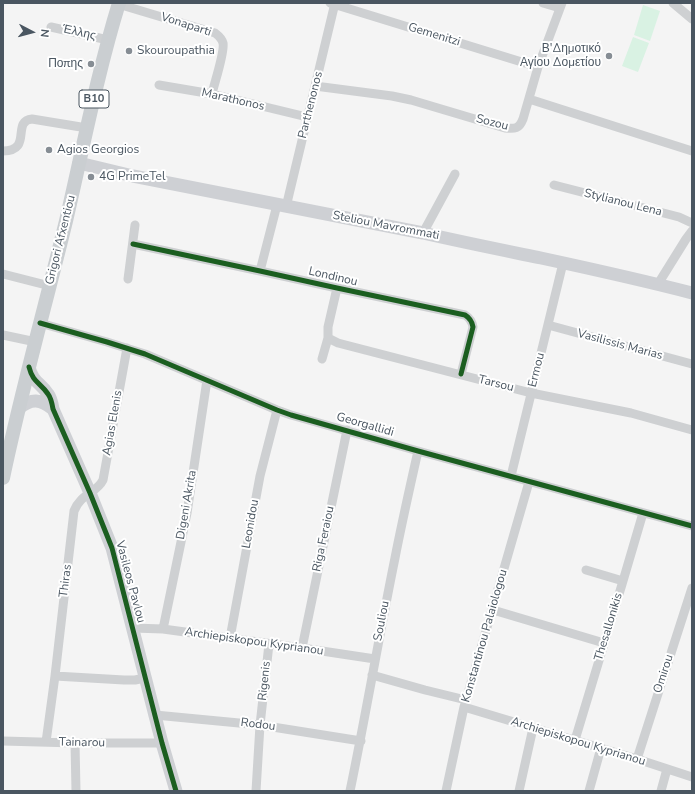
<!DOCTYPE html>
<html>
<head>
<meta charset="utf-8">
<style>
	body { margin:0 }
	#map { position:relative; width:695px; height:794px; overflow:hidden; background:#f4f4f4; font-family:"Nunito Sans",sans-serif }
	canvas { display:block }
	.frame { position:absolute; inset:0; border:4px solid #4a5661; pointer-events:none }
	.north { position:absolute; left:12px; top:12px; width:40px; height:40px; -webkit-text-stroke:3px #fff; paint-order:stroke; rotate:96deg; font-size:11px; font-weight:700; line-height:16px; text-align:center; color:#4a5661 }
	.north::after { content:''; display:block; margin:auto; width:14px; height:18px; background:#4a5661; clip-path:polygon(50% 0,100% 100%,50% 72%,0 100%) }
</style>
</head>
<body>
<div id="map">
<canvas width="695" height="794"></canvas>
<div class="frame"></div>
<div class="north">N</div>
</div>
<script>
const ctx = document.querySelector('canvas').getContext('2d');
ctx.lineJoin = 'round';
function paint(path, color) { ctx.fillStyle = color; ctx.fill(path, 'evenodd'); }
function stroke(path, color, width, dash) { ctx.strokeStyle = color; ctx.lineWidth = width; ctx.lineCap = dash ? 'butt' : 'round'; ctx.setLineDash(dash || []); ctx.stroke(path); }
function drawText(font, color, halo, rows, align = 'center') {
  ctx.font = font + ' "Nunito Sans",sans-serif'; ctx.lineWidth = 4; ctx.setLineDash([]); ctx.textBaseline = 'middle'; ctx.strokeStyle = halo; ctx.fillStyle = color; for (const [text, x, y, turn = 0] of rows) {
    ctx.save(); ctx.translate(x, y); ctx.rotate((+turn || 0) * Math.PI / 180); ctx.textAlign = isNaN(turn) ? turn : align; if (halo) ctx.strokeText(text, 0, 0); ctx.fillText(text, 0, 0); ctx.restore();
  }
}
paint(new Path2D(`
	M 643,5 L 660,11 L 650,41 L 634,35 Z
	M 633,37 L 649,43 L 638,72 L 622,66 Z`), '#d9f2e3');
stroke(new Path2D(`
	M 330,3 L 538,67
	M 543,3 L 560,8
	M 673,3 L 692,19
	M 118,4 L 215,33 C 219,36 222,39 223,43 C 225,52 214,84 212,94
	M 51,27 L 108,40
	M 159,85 L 212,94 L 307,117
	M 315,86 L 392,96 L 411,100 L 505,128 C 515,129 519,129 523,119 L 538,67 L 562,3
	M 529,99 L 692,151
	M 3,151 C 33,151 11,121 32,119 L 87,128
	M 554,185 L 679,217 L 692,223
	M 286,207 L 335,3
	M 423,233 L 455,174
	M 133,244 L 260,271 L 337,288 L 465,315 C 470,318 472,321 473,327 L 461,374
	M 260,271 L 277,205
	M 3,274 L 50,286
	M 128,279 L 135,225
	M 658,284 L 686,239 L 692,231
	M 40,323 L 107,342 L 145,354 L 277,410 L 291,415 L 418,451 L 692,526
	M 548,325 L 692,364
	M 3,335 L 36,342
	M 328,338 L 338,343 L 531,393 L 631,413 L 692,430
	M 322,359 L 328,338 L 328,327 L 337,288
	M 511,476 L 563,263
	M 586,570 L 623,581
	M 493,610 L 604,643
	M 133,628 L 163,629 L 302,648 L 375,659
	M 163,629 L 187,513 L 207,380
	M 230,638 L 260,476 L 277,410
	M 302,648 L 347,430
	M 372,675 L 425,690 L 466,700
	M 55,676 L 124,680 L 135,680 L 145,678
	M 464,707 L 637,759 L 692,777
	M 155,715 L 260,725 L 361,741
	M 575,740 L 623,581 L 643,513
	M 3,741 L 75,743 L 162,743
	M 46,742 L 55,676 L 74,511 C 81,493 96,494 103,480 L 127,348
	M 75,743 L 76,791
	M 637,759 L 692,588
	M 256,791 L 260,725 L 269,644
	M 350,791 C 366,714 379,636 395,558 C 402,522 410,487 418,451
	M 446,791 L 464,707 L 529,482
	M 519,791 L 533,728
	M 589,791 L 601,748
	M 661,791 L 667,769`), '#ced0d2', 9);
stroke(new Path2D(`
	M 79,163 L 133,176 L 423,233 C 462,242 502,250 541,258 C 592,269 642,280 692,293
	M 29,367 C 33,383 40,382 48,394 C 51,398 52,403 53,409 L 90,493 L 112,548 L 162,743 L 176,791
	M 19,408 C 32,398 40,399 53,409`), '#ced0d4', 13);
stroke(new Path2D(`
	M 3,478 C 21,392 45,307 66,221 C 83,148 97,75 119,3`), '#caced1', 14);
stroke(new Path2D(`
	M 133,244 L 260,271 L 337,288 L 465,315 C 470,318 472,321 473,327 L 461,374
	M 40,323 L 107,342 L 145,354 L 277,410 L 291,415 L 418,451 L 692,526
	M 29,367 C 33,383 40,382 48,394 C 51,398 52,403 53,409 L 90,493 L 112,548 L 162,743 L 176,791`), '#1b5e20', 5);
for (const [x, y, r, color] of [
	[129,51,4,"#868d94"],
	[609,56,4,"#868d94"],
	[91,64,4,"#868d94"],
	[49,150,4,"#868d94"],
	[91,177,4,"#868d94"]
]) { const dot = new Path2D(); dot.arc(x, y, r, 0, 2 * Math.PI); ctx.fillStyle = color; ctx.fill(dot); stroke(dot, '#fff', 1.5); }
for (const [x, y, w] of [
	[94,99,30]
]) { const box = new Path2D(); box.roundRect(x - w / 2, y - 9, w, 18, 3); ctx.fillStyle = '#fff'; ctx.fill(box); stroke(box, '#4a5661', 1); }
drawText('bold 11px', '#4a5661', null, [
	["B10",94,99]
]);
drawText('12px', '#4a5661', '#fff', [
	["Vonaparti",186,25,18],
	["Έλλης",79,33,13],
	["Gemenitzi",434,35,17],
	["Marathonos",233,100,13],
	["Parthenonos",311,105,-76],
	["Sozou",492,123,14],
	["Stylianou Lena",623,203,14],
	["Steliou Mavrommati",386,226,11],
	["Grigori Afxentiou",61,240,-76],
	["Londinou",333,277,13],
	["Vasilissis Marias",620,345,15],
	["Ermou",537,370,-76],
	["Tarsou",496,384,14],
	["Agias Elenis",113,423,-80],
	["Georgallidi",365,425,16],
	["Digeni Akrita",187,505,-80],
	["Leonidou",251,524,-80],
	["Riga Feraiou",324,539,-78],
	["Thiras",66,581,-83],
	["Vasileos Pavlou",130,582,75],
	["Souliou",382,621,-79],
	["Thesallonikis",609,627,-73],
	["Konstantinou Palaiologou",485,636,-74],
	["Archiepiskopou Kyprianou",254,642,8],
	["Omirou",664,674,-72],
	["Rigenis",265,681,-84],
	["Rodou",258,725,7],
	["Archiepiskopou Kyprianou",578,742,17],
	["Tainarou",82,743,1]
]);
drawText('12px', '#4a5661', '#fff', [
	["Β'Δημοτικό",601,49,"right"],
	["Αγίου Δομετίου",601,63,"right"],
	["Skouroupathia",137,51],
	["Ποπης",83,64,"right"],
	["Agios Georgios",57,150],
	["4G PrimeTel",99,177]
], 'left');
</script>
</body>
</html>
